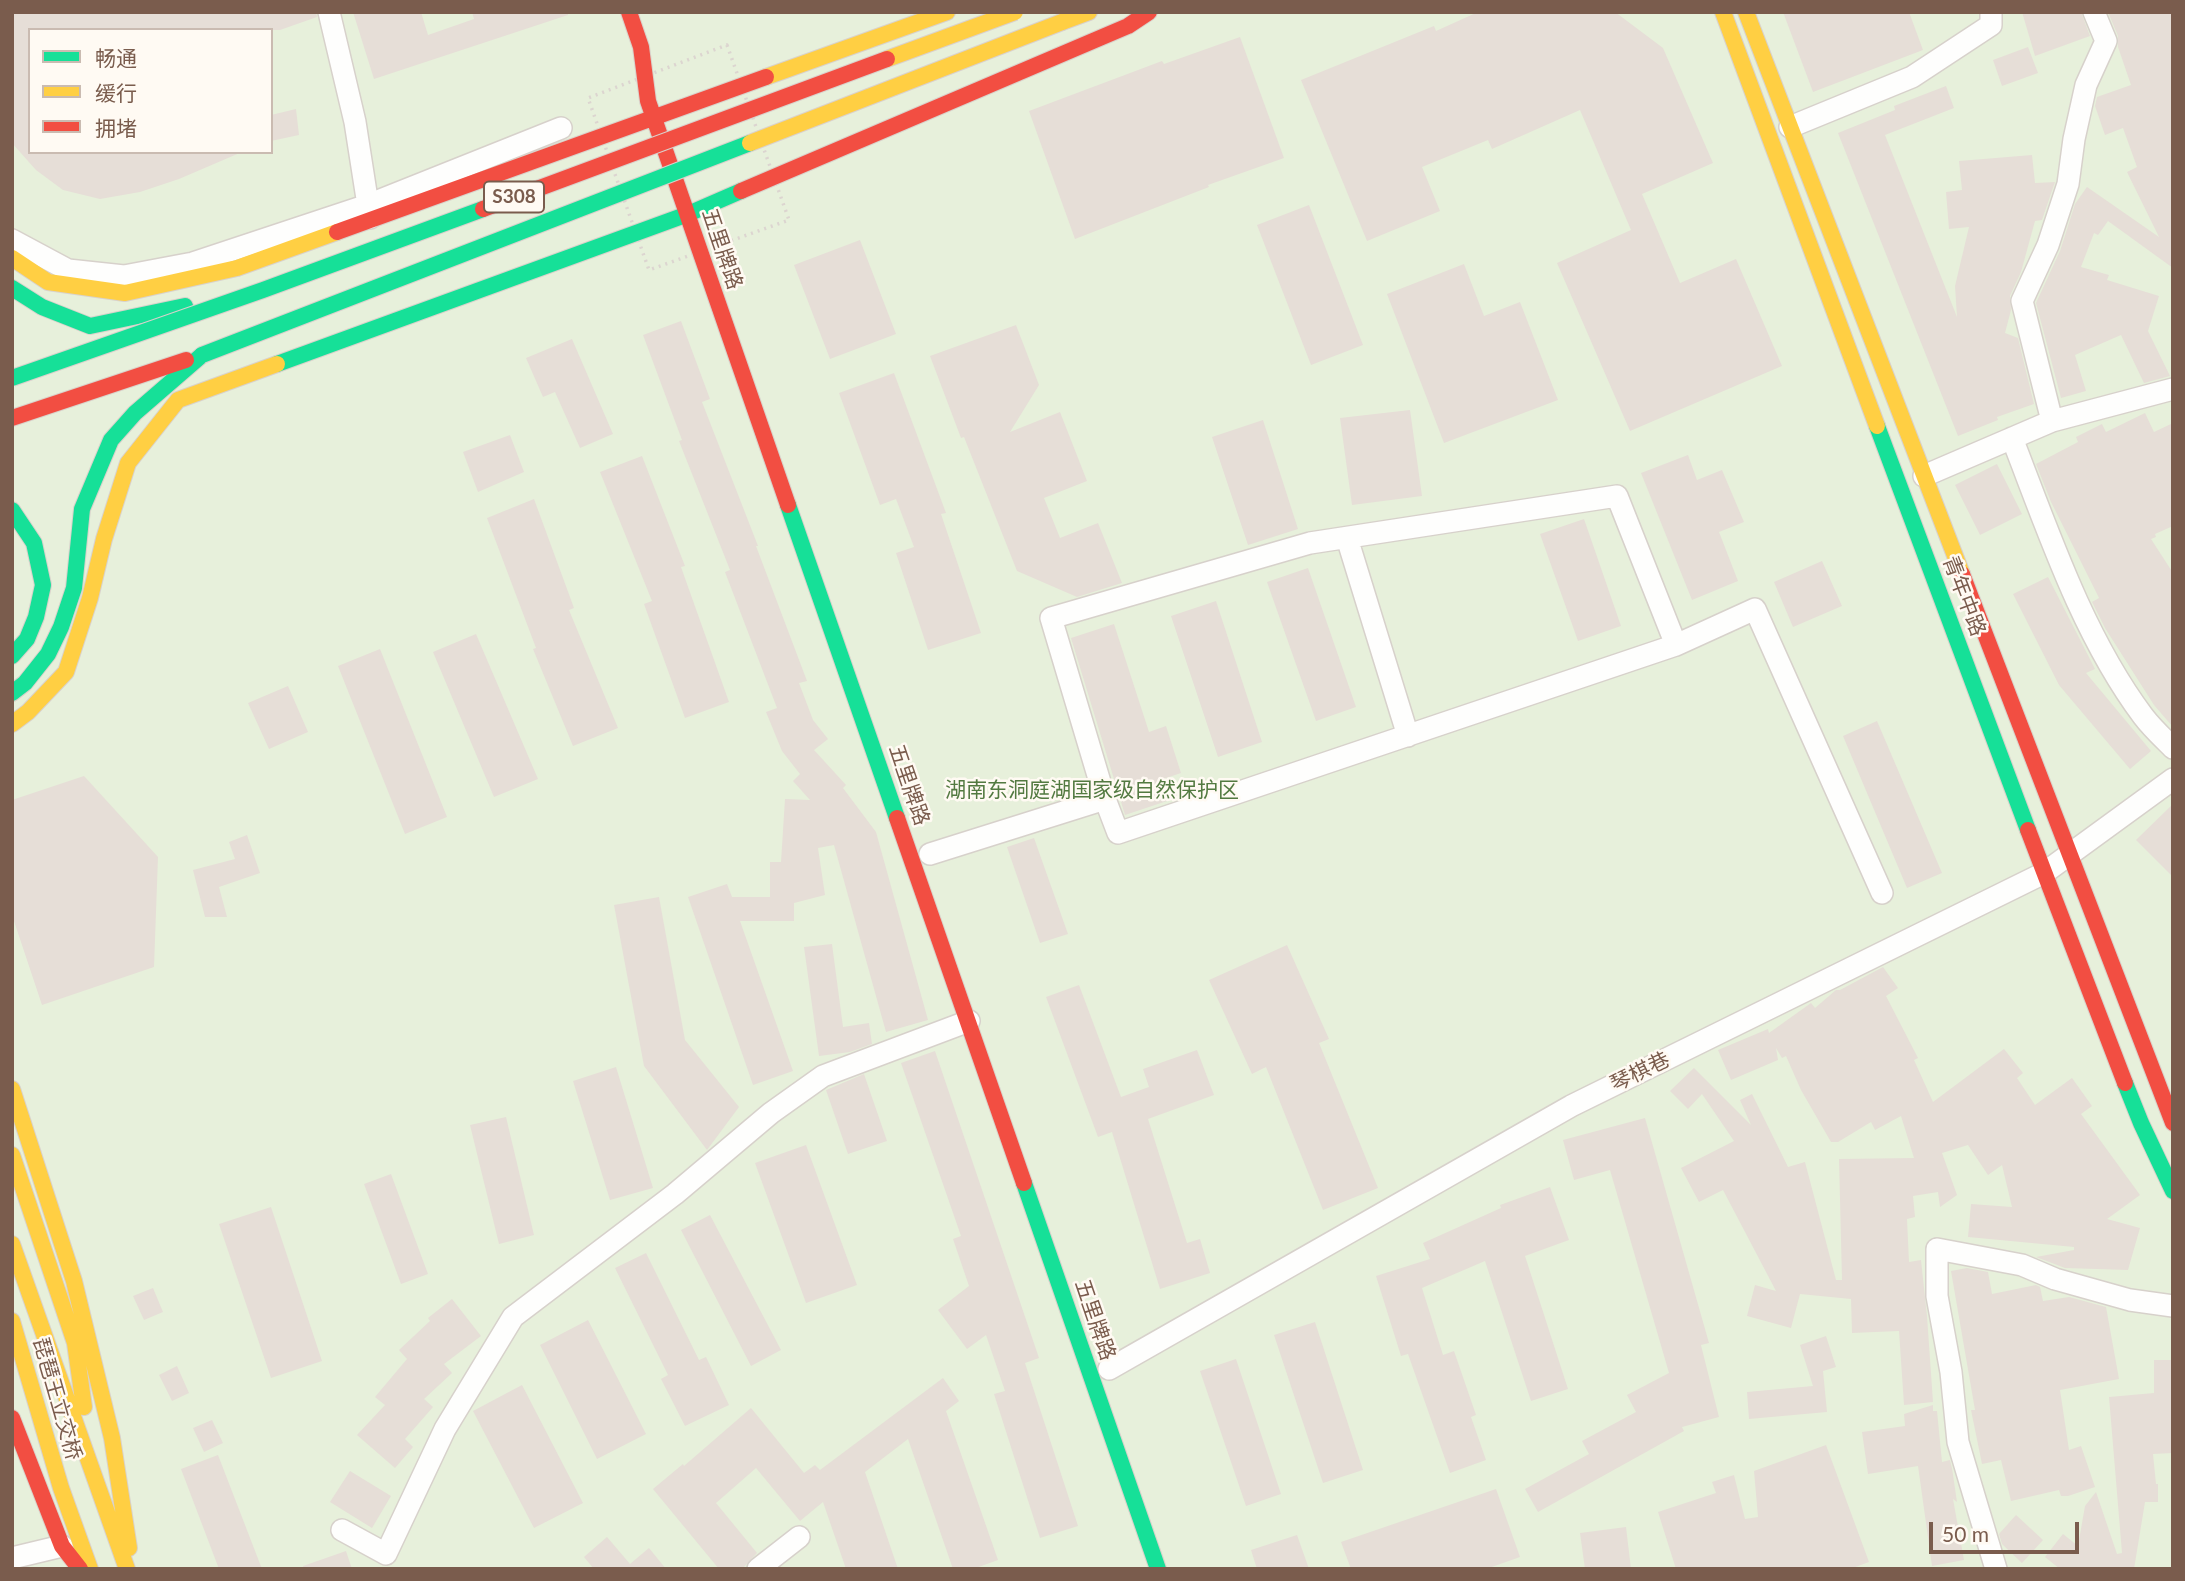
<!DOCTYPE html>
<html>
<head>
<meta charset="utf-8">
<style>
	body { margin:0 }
	#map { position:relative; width:2185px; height:1581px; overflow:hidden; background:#f9f5f0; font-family:Lato,"Noto Sans SC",sans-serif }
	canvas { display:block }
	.frame { position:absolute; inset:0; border:14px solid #7a5c4d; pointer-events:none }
	.legend { position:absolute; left:28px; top:28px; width:245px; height:126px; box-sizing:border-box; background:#fffaf3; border:2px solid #cabbb1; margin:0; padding:9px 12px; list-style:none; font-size:21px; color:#7a5c4d }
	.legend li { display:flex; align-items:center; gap:14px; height:35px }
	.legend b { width:35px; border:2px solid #cabbb1 }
	.scale { position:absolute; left:1929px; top:1522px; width:150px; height:32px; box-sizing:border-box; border:4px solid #7a5c4d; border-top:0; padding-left:9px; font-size:21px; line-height:24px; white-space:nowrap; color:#7a5c4d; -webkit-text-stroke:5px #fffaf3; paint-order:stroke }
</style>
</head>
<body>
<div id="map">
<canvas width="2185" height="1581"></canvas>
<div class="frame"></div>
<ul class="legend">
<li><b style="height:9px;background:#16e098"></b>畅通</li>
<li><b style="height:9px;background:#ffcf43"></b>缓行</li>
<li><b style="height:9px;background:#f24e42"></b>拥堵</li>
</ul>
<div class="scale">50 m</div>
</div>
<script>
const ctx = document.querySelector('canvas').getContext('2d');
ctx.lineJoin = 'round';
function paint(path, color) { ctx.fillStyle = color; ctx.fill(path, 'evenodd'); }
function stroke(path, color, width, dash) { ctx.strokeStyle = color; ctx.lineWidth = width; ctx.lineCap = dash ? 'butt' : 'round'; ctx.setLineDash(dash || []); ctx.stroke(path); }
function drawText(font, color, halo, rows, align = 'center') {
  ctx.font = font + ' Lato,"Noto Sans SC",sans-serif'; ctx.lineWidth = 5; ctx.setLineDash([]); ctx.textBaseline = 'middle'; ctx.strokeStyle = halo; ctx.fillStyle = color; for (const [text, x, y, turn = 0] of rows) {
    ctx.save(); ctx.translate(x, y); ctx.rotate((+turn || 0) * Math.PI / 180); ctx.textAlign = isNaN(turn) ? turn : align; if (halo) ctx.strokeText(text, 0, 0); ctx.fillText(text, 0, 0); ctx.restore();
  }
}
paint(new Path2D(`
	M 12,12 L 2173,12 L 2173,1569 L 12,1569 ZM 30,30 L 271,30 L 271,152 L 30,152 Z`), '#e7f0db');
paint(new Path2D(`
	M 12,12 L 316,12 L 317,17 L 280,30 L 30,30 L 30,152 L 242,152 L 179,179 L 140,192 L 100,199 L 63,190 L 36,170 L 12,143 Z
	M 353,12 L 421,12 L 428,35 L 474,19 L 472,12 L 568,12 L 568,15 L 374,79 Z
	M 1478,12 L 1615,12 L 1663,48 L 1713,163 L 1642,194 L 1680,283 L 1736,259 L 1782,366 L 1630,431 L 1557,263 L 1631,230 L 1580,110 L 1492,149 L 1488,140 L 1422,167 L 1440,211 L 1367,241 L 1301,80 L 1434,26 L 1436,31 Z
	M 1783,12 L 1909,12 L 1923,50 L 1813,92 Z
	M 2022,12 L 2081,12 L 2090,36 L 2035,56 Z
	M 2108,12 L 2173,12 L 2173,268 L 2108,221 L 2098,235 L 2094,233 L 2081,267 L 2109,275 L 2107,280 L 2159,296 L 2148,331 L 2170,376 L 2144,383 L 2121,335 L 2075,355 L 2086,391 L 2061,398 L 2036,303 L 2060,251 L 2075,204 L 2087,187 L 2159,237 L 2127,172 L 2137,167 L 2123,128 L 2105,135 L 2095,106 L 2097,97 L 2131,85 L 2118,47 L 2118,36 Z
	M 1240,37 L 1284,158 L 1208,185 L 1209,187 L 1075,239 L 1029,111 L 1162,61 L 1164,64 Z
	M 2028,47 L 2038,73 L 2002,86 L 1993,60 Z
	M 1946,86 L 1954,108 L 1885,135 L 1957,317 L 1955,286 L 1969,227 L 1949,229 L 1946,192 L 1962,190 L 1959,161 L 2032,155 L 2035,183 L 2055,182 L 2042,220 L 2035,221 L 2021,272 L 2010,296 L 2011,310 L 2005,333 L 2018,338 L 2034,404 L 1997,417 L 1998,420 L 1958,436 L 1838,133 L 1895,110 L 1894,106 Z
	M 296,109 L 299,135 L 271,141 L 271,115 Z
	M 1309,205 L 1363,345 L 1311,365 L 1257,225 Z
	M 860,240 L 896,334 L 830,359 L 794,265 Z
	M 1464,264 L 1484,316 L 1520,302 L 1558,400 L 1444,443 L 1387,294 Z
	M 681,321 L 710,399 L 702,402 L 758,546 L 756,546 L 807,681 L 799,683 L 813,720 L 828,739 L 814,750 L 846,785 L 843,788 L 876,832 L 928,1020 L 886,1032 L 834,845 L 818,848 L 825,895 L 794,903 L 794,921 L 740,921 L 793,1071 L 753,1085 L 688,897 L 727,884 L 732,897 L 770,897 L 770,862 L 781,862 L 785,799 L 810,800 L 793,781 L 800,774 L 782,751 L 766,712 L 777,708 L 725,572 L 730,570 L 679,441 L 682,440 L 643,335 Z
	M 1016,325 L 1039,385 L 1010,432 L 1060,412 L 1087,481 L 1044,498 L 1060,538 L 1098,523 L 1122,583 L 1077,597 L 1017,571 L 964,437 L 961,438 L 930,356 Z
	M 572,339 L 613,434 L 580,448 L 555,392 L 543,397 L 526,358 Z
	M 894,373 L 946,513 L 941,514 L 981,633 L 928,650 L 896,553 L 914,547 L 896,499 L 880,505 L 839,393 Z
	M 1410,410 L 1422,496 L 1352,505 L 1340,418 Z
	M 2145,413 L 2154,432 L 2173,423 L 2173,526 L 2155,534 L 2156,537 L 2151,539 L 2173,573 L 2173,727 L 2154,705 L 2105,628 L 2092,602 L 2099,598 L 2051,502 L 2036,464 L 2078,442 L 2076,437 L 2102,424 L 2106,432 Z
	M 1263,420 L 1298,529 L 1248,545 L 1212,437 Z
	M 510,435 L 524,472 L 478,492 L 463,452 Z
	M 1688,455 L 1697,480 L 1722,470 L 1744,522 L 1719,532 L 1738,581 L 1692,600 L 1641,473 Z
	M 642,456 L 685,566 L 681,567 L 729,702 L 685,718 L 644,604 L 652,601 L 600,472 Z
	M 1997,464 L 2022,514 L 1980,535 L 1955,485 Z
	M 534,499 L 574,608 L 569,610 L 618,728 L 573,746 L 533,649 L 536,648 L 487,518 Z
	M 1584,519 L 1621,626 L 1578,641 L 1540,534 Z
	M 1822,561 L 1842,606 L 1793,627 L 1774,582 Z
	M 1308,568 L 1356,707 L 1316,721 L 1267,582 Z
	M 2048,577 L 2095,669 L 2086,673 L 2151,751 L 2130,769 L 2059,685 L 2013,594 Z
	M 1216,601 L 1262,742 L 1218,757 L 1171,616 Z
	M 1114,624 L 1149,732 L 1166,726 L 1181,773 L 1163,779 L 1170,800 L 1125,815 L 1071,638 Z
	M 476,634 L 538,779 L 494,797 L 433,652 Z
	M 380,649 L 447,817 L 405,834 L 338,666 Z
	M 288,686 L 308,732 L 269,749 L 248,703 Z
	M 1877,721 L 1942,873 L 1907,888 L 1843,736 Z
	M 84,776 L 158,857 L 154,967 L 42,1005 L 12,915 L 12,800 Z
	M 2173,804 L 2173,877 L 2136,840 Z
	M 247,835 L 260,873 L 219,887 L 227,917 L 205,917 L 193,870 L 235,859 L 229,842 Z
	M 1034,838 L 1068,934 L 1040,943 L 1007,847 Z
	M 659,897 L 685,1040 L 739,1107 L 707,1150 L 644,1066 L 614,905 Z
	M 832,944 L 843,1027 L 869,1023 L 872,1044 L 850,1052 L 819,1056 L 804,947 Z
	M 1287,945 L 1329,1039 L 1319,1043 L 1378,1188 L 1323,1210 L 1266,1067 L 1252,1074 L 1209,980 Z
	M 1883,967 L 1898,988 L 1886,996 L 1918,1058 L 1914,1060 L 1933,1102 L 2004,1049 L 2023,1073 L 2017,1078 L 2035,1105 L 2072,1078 L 2092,1106 L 2081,1114 L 2140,1195 L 2107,1219 L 2140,1228 L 2128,1270 L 2065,1268 L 2036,1257 L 2074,1250 L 2074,1247 L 1968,1237 L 1971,1204 L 2012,1207 L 2002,1165 L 1988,1175 L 1968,1145 L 1942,1153 L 1957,1195 L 1940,1207 L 1938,1192 L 1913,1196 L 1915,1217 L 1907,1219 L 1909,1262 L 1921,1260 L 1927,1316 L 1933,1402 L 1904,1405 L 1899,1331 L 1852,1333 L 1851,1299 L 1800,1294 L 1791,1328 L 1747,1316 L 1755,1285 L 1776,1291 L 1723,1190 L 1699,1202 L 1681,1168 L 1734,1141 L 1702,1094 L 1688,1109 L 1670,1091 L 1694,1068 L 1751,1125 L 1740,1100 L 1752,1094 L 1788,1167 L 1805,1162 L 1836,1280 L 1842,1280 L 1839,1159 L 1914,1158 L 1901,1116 L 1875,1130 L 1871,1122 L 1838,1142 L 1831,1142 L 1801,1090 L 1786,1056 L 1782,1058 L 1776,1048 L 1778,1060 L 1731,1080 L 1718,1050 L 1768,1029 L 1769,1033 L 1811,1003 L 1815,1008 L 1836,990 L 1840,990 Z
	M 1079,985 L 1121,1097 L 1149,1087 L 1143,1069 L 1197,1050 L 1214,1095 L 1148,1119 L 1187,1243 L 1200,1239 L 1210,1273 L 1160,1289 L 1112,1132 L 1098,1137 L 1046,997 Z
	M 935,1051 L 1039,1358 L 1025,1363 L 1078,1526 L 1040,1538 L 994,1394 L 1005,1391 L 986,1335 L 967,1349 L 938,1310 L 969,1286 L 953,1239 L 961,1236 L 901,1063 Z
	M 616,1067 L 653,1188 L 610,1200 L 573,1081 Z
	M 864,1074 L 887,1141 L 848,1154 L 826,1090 Z
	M 506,1117 L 534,1235 L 499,1244 L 470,1125 Z
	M 1645,1118 L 1709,1343 L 1701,1345 L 1719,1417 L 1682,1427 L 1684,1431 L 1538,1512 L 1525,1489 L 1589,1454 L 1582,1441 L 1636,1412 L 1627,1395 L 1669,1373 L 1610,1170 L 1574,1180 L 1563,1140 Z
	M 806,1145 L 857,1285 L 806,1303 L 755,1163 Z
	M 391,1174 L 428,1274 L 401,1284 L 364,1184 Z
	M 1550,1187 L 1569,1240 L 1525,1256 L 1568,1389 L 1531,1401 L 1485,1261 L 1422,1288 L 1443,1355 L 1454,1351 L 1476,1415 L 1471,1417 L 1486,1460 L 1450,1473 L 1408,1354 L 1401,1356 L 1376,1276 L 1430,1259 L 1423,1243 L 1501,1208 L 1500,1205 Z
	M 271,1207 L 322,1361 L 271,1378 L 219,1224 Z
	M 710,1215 L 781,1350 L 751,1366 L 681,1230 Z
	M 646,1253 L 699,1360 L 706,1357 L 729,1405 L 685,1426 L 661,1379 L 668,1375 L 615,1268 Z
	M 1967,1268 L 1988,1272 L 1992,1294 L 2036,1285 L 2040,1287 L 2043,1301 L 2069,1297 L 2106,1307 L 2119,1379 L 2060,1390 L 2069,1450 L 2081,1446 L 2095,1487 L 2068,1496 L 2061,1496 L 2059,1490 L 2011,1501 L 2001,1460 L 1982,1464 L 1971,1410 L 1975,1410 L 1951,1271 Z
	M 153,1288 L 163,1312 L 144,1320 L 133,1296 Z
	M 452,1299 L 481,1336 L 444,1364 L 452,1373 L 424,1399 L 433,1407 L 405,1439 L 413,1447 L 395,1468 L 357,1435 L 385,1405 L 375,1397 L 407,1359 L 399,1350 L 430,1321 L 428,1318 Z
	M 588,1320 L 646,1434 L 597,1459 L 540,1345 Z
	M 1315,1322 L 1363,1470 L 1323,1483 L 1274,1335 Z
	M 1826,1336 L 1836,1367 L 1823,1371 L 1827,1412 L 1749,1419 L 1747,1392 L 1813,1386 L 1800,1345 Z
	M 1236,1359 L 1281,1494 L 1246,1506 L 1200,1371 Z
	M 2154,1360 L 2173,1360 L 2173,1453 L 2153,1454 L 2156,1484 L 2158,1484 L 2158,1502 L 2145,1502 L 2134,1569 L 2060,1569 L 2045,1557 L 2063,1534 L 2078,1546 L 2085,1506 L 2096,1492 L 2117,1554 L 2122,1553 L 2109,1397 L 2154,1393 Z
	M 177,1366 L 189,1393 L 172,1401 L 159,1375 Z
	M 943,1378 L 959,1401 L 946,1411 L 998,1560 L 973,1569 L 953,1569 L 908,1439 L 865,1472 L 898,1569 L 846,1569 L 823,1502 L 800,1521 L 756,1468 L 716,1503 L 757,1553 L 742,1569 L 719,1569 L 653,1489 L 683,1464 L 684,1466 L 751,1408 L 804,1473 L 815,1465 L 820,1470 Z
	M 522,1385 L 583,1503 L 534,1528 L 473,1411 Z
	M 1933,1405 L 1933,1411 L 1937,1411 L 1942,1462 L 1950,1460 L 1952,1468 L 1957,1502 L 1953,1499 L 1964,1560 L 1932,1566 L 1918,1466 L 1868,1474 L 1862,1432 L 1905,1426 L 1904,1414 Z
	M 212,1420 L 223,1443 L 204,1452 L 193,1428 Z
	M 1826,1445 L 1869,1562 L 1850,1569 L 1676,1569 L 1658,1512 L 1716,1493 L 1712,1482 L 1734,1475 L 1745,1519 L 1758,1517 L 1754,1471 Z
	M 218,1455 L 262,1569 L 219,1569 L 181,1469 Z
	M 350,1471 L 391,1496 L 372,1528 L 330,1502 Z
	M 1496,1489 L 1520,1557 L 1486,1569 L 1351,1569 L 1341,1542 Z
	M 2016,1515 L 2043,1540 L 2022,1563 L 2002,1544 L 1999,1534 Z
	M 1626,1527 L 1631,1569 L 1585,1569 L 1580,1533 Z
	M 1297,1535 L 1309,1569 L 1257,1569 L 1251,1550 Z
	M 607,1537 L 630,1564 L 649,1548 L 666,1569 L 594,1569 L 584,1557 Z
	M 346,1551 L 352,1569 L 304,1569 L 303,1566 Z`), '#e6ded7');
const street = new Path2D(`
	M 329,12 L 355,122 L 370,218
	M 1790,127 L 1912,77 L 1991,25 L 1991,12
	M 12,240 L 68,270 L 124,276 L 193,263 L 368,205 L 561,128
	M 2052,421 L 2022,301 L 2048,245 L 2068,184 L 2074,139 L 2086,85 L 2106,41 L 2094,12
	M 2012,438 C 2048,531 2083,636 2143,716 C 2152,728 2163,738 2173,748
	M 1924,476 L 2052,421 L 2173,389
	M 1347,538 L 1408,736
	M 1105,799 L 1118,833 L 1676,645
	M 930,854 L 1105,799 L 1051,618 L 1310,543 L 1617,496 L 1676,645 L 1755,609 L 1882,893
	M 1109,1369 L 1571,1106 L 2044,873 L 2173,779
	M 342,1530 L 386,1554 L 445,1429 L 513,1317 L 675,1194 L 771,1113 L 823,1076 L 969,1021
	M 12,1558 L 62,1546
	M 758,1569 L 799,1537
	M 1996,1569 L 1958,1442 L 1951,1372 L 1937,1296 L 1937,1249 L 2022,1265 L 2055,1279 L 2130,1300 L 2173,1306`);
const fast = new Path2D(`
	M 12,288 L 42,307 L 90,326 L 185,306
	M 277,364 L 688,214 L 741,191
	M 1877,426 L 2028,830
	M 788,505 L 897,818
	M 12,510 L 34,543 L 43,585 L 36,617 L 27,639 L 12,656
	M 12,693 L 25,683 L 48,654 L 61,627 L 74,588 L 82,509 L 111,440 L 135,413 L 202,355
	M 2125,1083 L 2141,1123 L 2173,1191
	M 1024,1183 L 1158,1569`);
const slow = new Path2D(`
	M 1723,12 L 1877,426
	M 1746,12 L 1962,574
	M 1062,22 L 1089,12
	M 766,77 L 947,12
	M 12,258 L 48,282 L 125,293 L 237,268 L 337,232
	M 12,724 L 28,712 L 66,672 L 90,598 L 104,539 L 128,463 L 178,400 L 277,364
	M 12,1089 L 74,1281 L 112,1438 L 129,1548
	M 12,1155 L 75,1343 L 84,1407
	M 12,1244 L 127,1569
	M 12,1321 L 61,1488 L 90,1569`);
const jam = new Path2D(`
	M 629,12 L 641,47 L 648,101 L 788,505
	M 741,191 L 1128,26 L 1149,12
	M 337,232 L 766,77
	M 12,418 L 186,360
	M 1962,574 L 2173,1123
	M 897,818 L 1024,1183
	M 2028,830 L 2125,1083
	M 12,1418 L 62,1546 L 80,1569`);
stroke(street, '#d7d1cb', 24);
stroke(fast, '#d9d2cb', 18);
stroke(slow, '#d9d2cb', 18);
stroke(jam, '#d9d2cb', 18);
stroke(new Path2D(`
	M 727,45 L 789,220 L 649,270 L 588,98 Z`), '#dcd5d0', 3.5, [2, 5]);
stroke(street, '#fefefd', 21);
stroke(fast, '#16e098', 16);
stroke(slow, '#ffcf43', 16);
stroke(jam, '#f24e42', 16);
const fastBridge = new Path2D(`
	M 202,355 L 750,143
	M 12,378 L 263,290 L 483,209`);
const slowBridge = new Path2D(`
	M 887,59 L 1015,12
	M 750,143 L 1062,22`);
const jamBridge = new Path2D(`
	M 483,209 L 887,59`);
stroke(fastBridge, '#dad1cc', 18, []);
stroke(slowBridge, '#dad1cc', 18, []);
stroke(jamBridge, '#dad1cc', 18, []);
stroke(fastBridge, '#16e098', 16);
stroke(slowBridge, '#ffcf43', 16);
stroke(jamBridge, '#f24e42', 16);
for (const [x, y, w] of [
	[514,197,60]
]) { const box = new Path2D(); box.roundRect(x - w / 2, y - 15.5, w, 31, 5); ctx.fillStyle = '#fffaf3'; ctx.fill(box); stroke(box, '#7a5c4d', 2); }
drawText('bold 19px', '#7a5c4d', null, [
	["S308",514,197]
]);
drawText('21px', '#7a5c4d', '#fffaf3', [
	["五里牌路",722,249,71],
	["青年中路",1964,596,69],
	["五里牌路",909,785,71],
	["琴棋巷",1640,1072,-26],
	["五里牌路",1095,1320,71],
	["琵琶王立交桥",57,1399,74]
]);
drawText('21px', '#537a41', '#fffaf3', [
	["湖南东洞庭湖国家级自然保护区",1092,790]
]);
</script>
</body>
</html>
